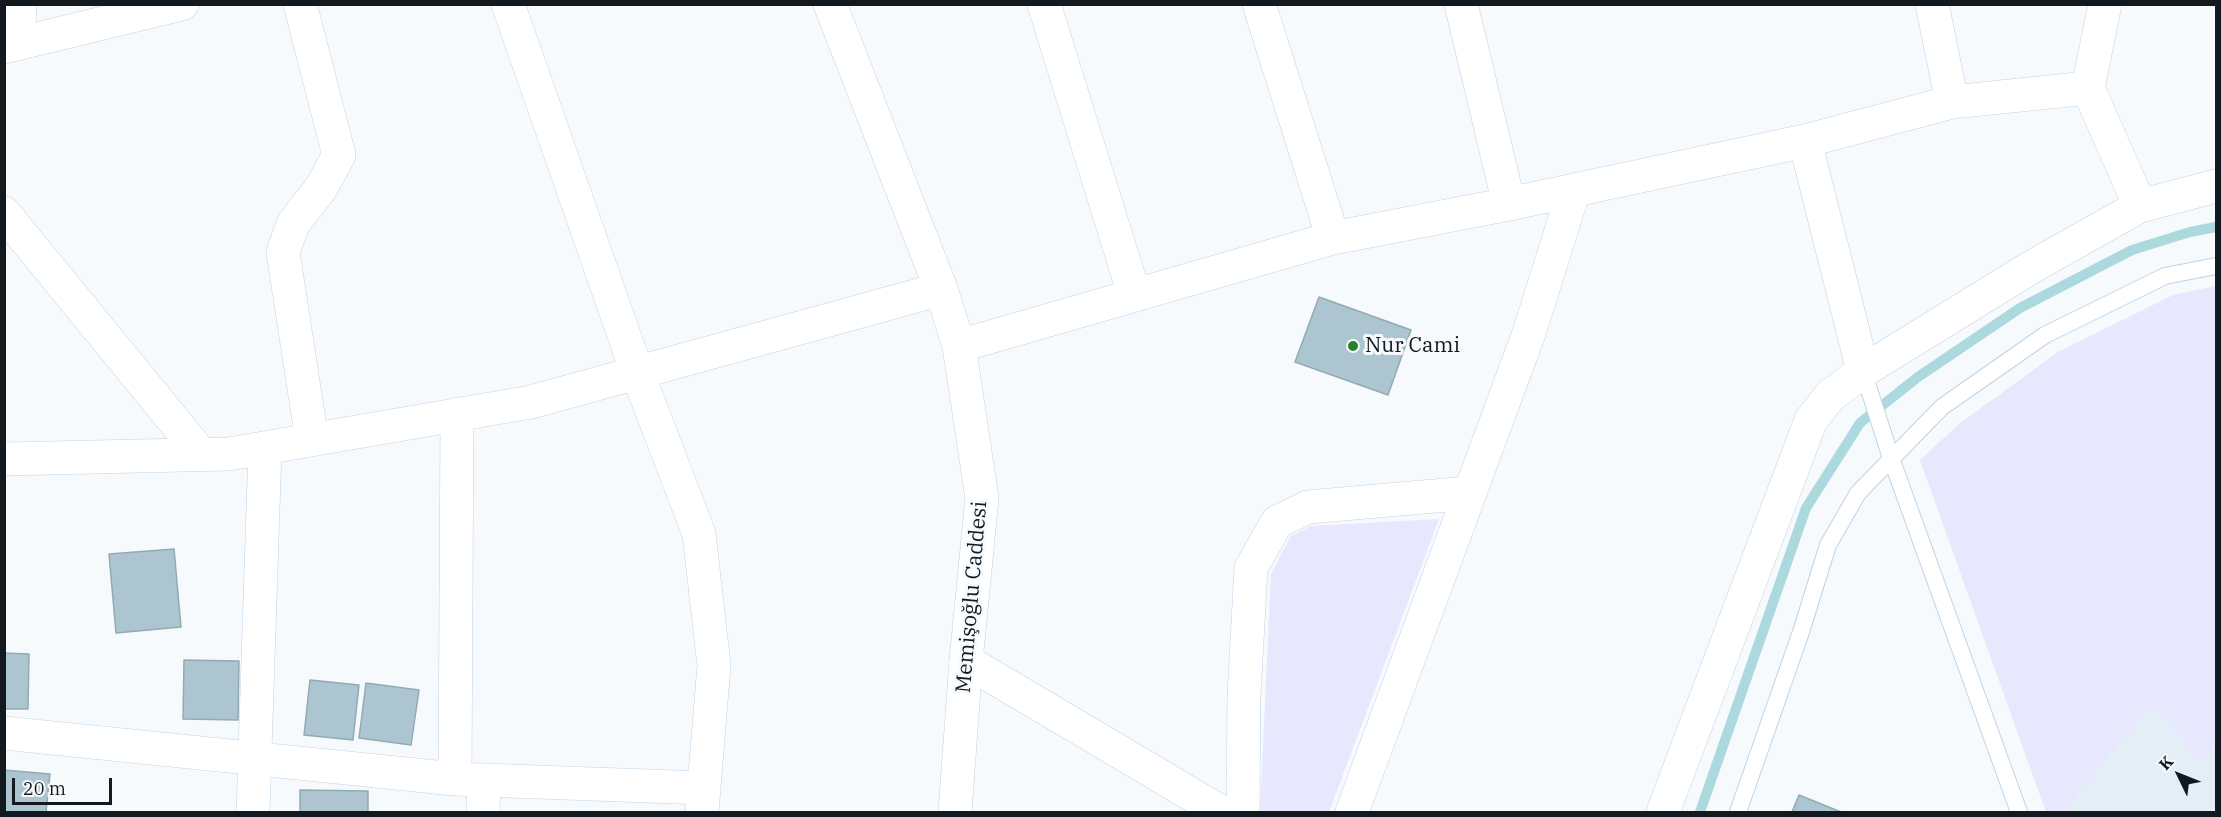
<!DOCTYPE html>
<html>
<head>
<meta charset="utf-8">
<style>
	body { margin:0 }
	#map { position:relative; width:2221px; height:817px; overflow:hidden; background:#f6fafd; font-family:"IBM Plex Serif",serif }
	canvas { display:block }
	.frame { position:absolute; inset:0; border:6px solid #12191f; pointer-events:none }
	.north { position:absolute; left:2149px; top:745px; width:60px; height:60px; -webkit-text-stroke:4px #f6fafd; paint-order:stroke; rotate:313deg; font-size:16px; font-weight:700; line-height:24px; text-align:center; color:#12191f }
	.north::after { content:''; display:block; margin:auto; width:21px; height:27px; background:#12191f; clip-path:polygon(50% 0,100% 100%,50% 72%,0 100%) }
	.scale { position:absolute; left:12px; top:778px; width:100px; height:27px; box-sizing:border-box; border:3px solid #12191f; border-top:0; padding-left:8px; font-size:18px; line-height:21px; white-space:nowrap; color:#12191f; -webkit-text-stroke:4px #f6fafd; paint-order:stroke }
</style>
</head>
<body>
<div id="map">
<canvas width="2221" height="817"></canvas>
<div class="frame"></div>
<div class="north">K</div>
<div class="scale">20 m</div>
</div>
<script>
const ctx = document.querySelector('canvas').getContext('2d');
ctx.lineJoin = 'round';
function paint(path, color) { ctx.fillStyle = color; ctx.fill(path, 'evenodd'); }
function stroke(path, color, width, dash) { ctx.strokeStyle = color; ctx.lineWidth = width; ctx.lineCap = dash ? 'butt' : 'round'; ctx.setLineDash(dash || []); ctx.stroke(path); }
function drawText(font, color, halo, rows, align = 'center') {
  ctx.font = font + ' "IBM Plex Serif",serif'; ctx.lineWidth = 6; ctx.setLineDash([]); ctx.textBaseline = 'middle'; ctx.strokeStyle = halo; ctx.fillStyle = color; for (const [text, x, y, turn = 0] of rows) {
    ctx.save(); ctx.translate(x, y); ctx.rotate((+turn || 0) * Math.PI / 180); ctx.textAlign = isNaN(turn) ? turn : align; if (halo) ctx.strokeText(text, 0, 0); ctx.fillText(text, 0, 0); ctx.restore();
  }
}
paint(new Path2D(`
	M 2152,704 L 2201,760 L 2216,743 L 2216,812 L 2064,812 Z`), '#e4eef7');
paint(new Path2D(`
	M 2216,286 L 2216,743 L 2201,760 L 2152,704 L 2064,812 L 2046,812 L 1920,460 L 1959,424 L 2058,352 L 2173,295 Z
	M 1439,519 L 1329,812 L 1260,812 L 1271,574 L 1291,536 L 1311,526 Z`), '#e7e7fd');
stroke(new Path2D(`
	M 1700,812 L 1806,508 L 1860,423 L 1918,377 L 2020,308 L 2132,250 L 2190,232 L 2216,227`), '#acd9de', 10);
const building = new Path2D(`
	M 1319,297 L 1411,330 L 1388,395 L 1295,362 Z
	M 174,549 L 181,627 L 116,633 L 109,554 Z
	M 4,653 L 29,654 L 28,709 L 4,709 Z
	M 184,660 L 239,661 L 238,720 L 183,719 Z
	M 310,680 L 359,685 L 353,740 L 304,735 Z
	M 366,683 L 419,690 L 411,745 L 359,738 Z
	M 4,770 L 50,774 L 46,812 L 4,812 Z
	M 300,790 L 368,791 L 368,812 L 300,812 Z
	M 1799,795 L 1841,812 L 1792,812 Z`);
paint(building, '#acc5d0');
stroke(building, '#92aab4', 1.5);
const lane = new Path2D(`
	M 1863,371 L 1891,458 L 2019,812
	M 1738,812 L 1801,632 L 1828,545 L 1858,493 L 1942,407 L 2045,335 L 2165,276 L 2216,266`);
const street = new Path2D(`
	M 300,4 L 339,155 L 321,188 L 293,224 L 283,252 L 312,440
	M 508,4 L 637,372 L 699,534 L 714,665 L 702,812
	M 830,4 L 941,289 L 959,346 L 1333,238 L 1509,204 L 1805,141 L 1952,102 L 2088,88
	M 1044,4 L 1134,294
	M 1259,4 L 1333,238
	M 1461,4 L 1509,204
	M 1932,4 L 1952,102
	M 2105,4 L 2088,88 L 2140,206
	M 18,44 L 20,4
	M 4,47 L 182,4
	M 4,213 L 202,455
	M 1863,371 L 2030,268 L 2140,206 L 2216,186
	M 457,414 L 455,779 L 704,788
	M 4,459 L 229,454 L 531,402 L 941,289
	M 966,661 L 1221,812
	M 4,733 L 455,779
	M 253,812 L 265,448
	M 483,812 L 484,780
	M 1243,812 L 1244,695 L 1251,568 L 1277,522 L 1308,507 L 1469,493
	M 1352,812 L 1529,333 L 1574,190
	M 1663,812 L 1811,420 L 1830,396 L 1863,371 L 1805,141`);
const secondary = new Path2D(`
	M 955,812 L 966,661 L 982,498 L 959,346`);
stroke(lane, '#c0d3e4', 18);
stroke(street, '#c0d3e4', 34);
stroke(secondary, '#c0d3e4', 34);
stroke(lane, '#fff', 16);
stroke(street, '#fff', 33);
stroke(secondary, '#fff', 33);
for (const [x, y, r, color] of [
	[1353,346,6,"#2b802d"]
]) { const dot = new Path2D(); dot.arc(x, y, r, 0, 2 * Math.PI); ctx.fillStyle = color; ctx.fill(dot); stroke(dot, '#f6fafd', 2); }
drawText('21px', '#12191f', '#f6fafd', [
	["Nur Cami",1365,346]
], 'left');
drawText('21px', '#12191f', '#f6fafd', [
	["Memişoğlu Caddesi",972,597,-85]
]);
</script>
</body>
</html>
